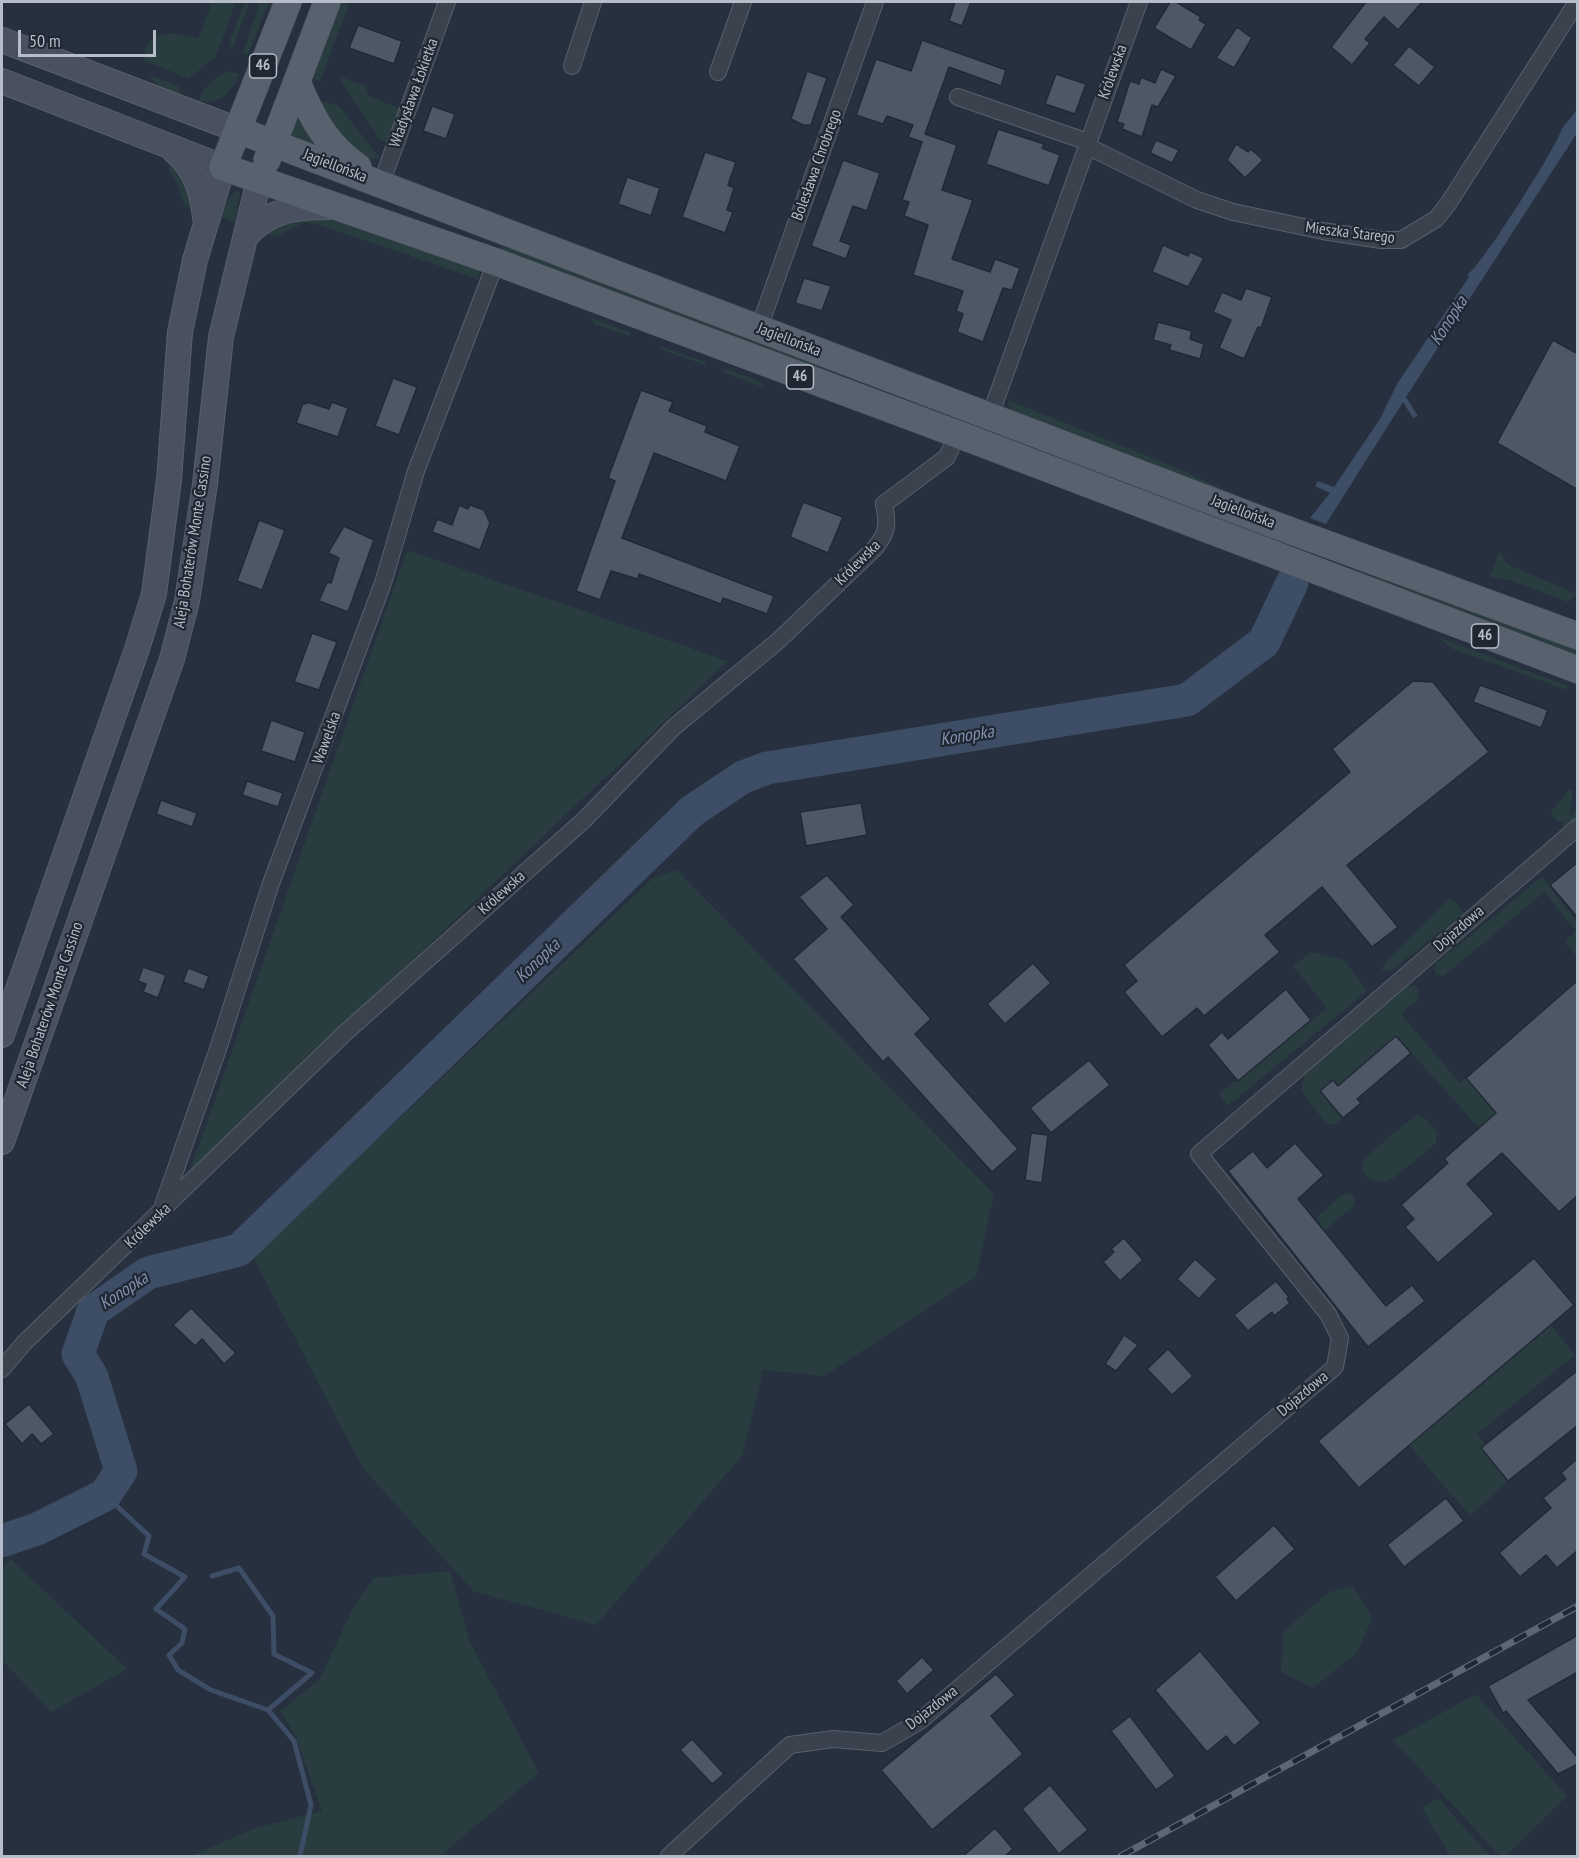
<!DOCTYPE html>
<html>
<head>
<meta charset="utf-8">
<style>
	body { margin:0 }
	#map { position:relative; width:1579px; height:1858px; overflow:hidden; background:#26303e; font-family:"PT Sans Narrow",sans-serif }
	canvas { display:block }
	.frame { position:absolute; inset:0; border:3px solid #b7bdc8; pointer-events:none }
	.scale { position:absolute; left:18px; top:30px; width:138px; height:27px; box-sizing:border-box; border:3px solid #b7bdc8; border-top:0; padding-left:8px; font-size:18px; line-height:21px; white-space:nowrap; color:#b7bdc8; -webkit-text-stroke:4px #1f2733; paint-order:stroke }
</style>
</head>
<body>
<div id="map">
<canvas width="1579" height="1858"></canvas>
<div class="frame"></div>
<div class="scale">50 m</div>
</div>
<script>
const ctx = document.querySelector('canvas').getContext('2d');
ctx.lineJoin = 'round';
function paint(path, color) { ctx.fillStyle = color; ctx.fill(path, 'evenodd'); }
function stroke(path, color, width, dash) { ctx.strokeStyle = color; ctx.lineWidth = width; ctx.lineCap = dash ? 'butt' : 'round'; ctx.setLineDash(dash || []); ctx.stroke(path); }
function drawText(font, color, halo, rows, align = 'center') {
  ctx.font = font + ' "PT Sans Narrow",sans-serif'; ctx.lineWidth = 4.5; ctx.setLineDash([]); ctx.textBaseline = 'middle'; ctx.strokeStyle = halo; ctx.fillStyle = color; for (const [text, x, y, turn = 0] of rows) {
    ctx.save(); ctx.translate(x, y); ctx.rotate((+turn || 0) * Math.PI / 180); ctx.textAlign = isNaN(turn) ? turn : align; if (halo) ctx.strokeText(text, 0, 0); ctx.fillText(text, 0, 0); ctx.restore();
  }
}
paint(new Path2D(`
	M 212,2 L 236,2 L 216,56 L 189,79 L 144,60 L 146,46 C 161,27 179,34 198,39 Z
	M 245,2 L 250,2 L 232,50 L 229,42 Z
	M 260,2 L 269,2 L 248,55 L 243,53 Z
	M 342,2 L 350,2 L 320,81 L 311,78 L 326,26 Z
	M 225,71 L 240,74 C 231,92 220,106 198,101 L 204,89 Z
	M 148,75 L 180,86 L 180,96 L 159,86 Z
	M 338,76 L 365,85 L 368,96 L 401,109 L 387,144 L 379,139 Z
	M 312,98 L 339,106 L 380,158 C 349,167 327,119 312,98 Z
	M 295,110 L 320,149 L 286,138 Z
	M 172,163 L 182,169 L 194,211 L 184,205 L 177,183 L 169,170 Z
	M 235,191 L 240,192 L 235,222 L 215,215 Z
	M 319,214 L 477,266 L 480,271 L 478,279 L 316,224 L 303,223 L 275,237 L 267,234 L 273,226 Z
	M 501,246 L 547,259 L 1271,532 L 1266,543 L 498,253 Z
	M 591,318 L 631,333 L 629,336 L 594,324 Z
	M 661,347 L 706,362 L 705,365 L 659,349 Z
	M 724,368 L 759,381 L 767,389 L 723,372 Z
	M 1008,400 L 1163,462 L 1275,512 L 1009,412 Z
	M 407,550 L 728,661 L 190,1171 Z
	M 1501,552 L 1507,564 L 1577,594 L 1568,602 L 1510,580 L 1490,577 L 1498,554 Z
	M 1353,564 L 1577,646 L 1577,657 L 1349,574 Z
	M 1435,636 L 1568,686 L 1567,690 L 1453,649 Z
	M 1570,789 L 1573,791 L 1569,817 L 1577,809 L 1577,818 L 1565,828 L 1562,824 L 1567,820 L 1559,822 L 1550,813 Z
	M 677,870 L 994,1194 L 976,1277 L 824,1376 L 763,1370 L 743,1455 L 596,1625 L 473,1591 L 362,1467 L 253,1257 L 654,877 Z
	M 1542,877 L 1577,921 L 1577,957 L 1565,941 L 1576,931 L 1544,892 L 1444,976 L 1436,974 L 1434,968 L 1437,963 Z
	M 1450,897 L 1464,913 L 1392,970 L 1381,971 L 1386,962 Z
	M 1311,952 L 1344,960 L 1367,991 L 1228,1106 L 1219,1094 L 1327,1008 L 1293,966 Z
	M 1413,985 L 1418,987 L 1418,1000 L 1401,1014 L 1460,1083 L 1466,1078 L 1497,1113 L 1479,1128 L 1396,1036 L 1338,1086 L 1333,1080 L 1321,1091 L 1343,1118 L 1337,1124 L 1327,1125 L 1301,1091 L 1305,1073 L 1407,986 Z
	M 1416,1115 L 1422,1117 L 1437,1131 L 1436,1143 L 1393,1179 L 1385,1182 L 1370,1180 L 1362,1170 L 1363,1159 Z
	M 1349,1193 L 1355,1198 L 1354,1206 L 1325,1230 L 1316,1218 L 1343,1194 Z
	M 1551,1325 L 1575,1355 L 1477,1434 L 1486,1445 L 1482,1449 L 1508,1481 L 1470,1516 L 1409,1445 Z
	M 11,1559 L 127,1669 L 51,1712 L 2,1660 L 2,1568 Z
	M 450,1571 L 470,1642 L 539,1773 L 440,1856 L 192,1856 L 255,1828 L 322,1811 L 296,1737 L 280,1711 L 320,1679 L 352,1610 L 374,1578 Z
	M 1353,1586 L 1372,1618 L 1358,1652 L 1313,1688 L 1281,1672 L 1283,1632 L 1329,1592 Z
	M 1476,1694 L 1567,1796 L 1506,1856 L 1500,1856 L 1393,1740 Z
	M 1438,1798 L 1490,1856 L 1450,1856 L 1422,1808 Z`), '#293d40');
paint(new Path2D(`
	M 1577,109 L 1577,133 L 1406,397 L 1418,416 L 1413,418 L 1403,402 L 1326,524 L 1310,518 L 1330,493 L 1315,486 L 1318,481 L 1334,487 L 1380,419 L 1397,384 L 1469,277 L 1467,275 C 1480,268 1552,154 1561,131 C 1562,127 1574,115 1577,109 Z`), '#3d4d65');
stroke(new Path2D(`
	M 105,1495 L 149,1536 L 144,1554 L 185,1577 L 156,1609 L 185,1629 L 182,1643 L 169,1655 L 178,1670 L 211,1690 L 268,1710 L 294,1741 L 311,1805 L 300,1856
	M 212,1576 L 239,1568 L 273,1616 L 274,1654 L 312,1673 L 268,1710`), '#3d4d65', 5);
stroke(new Path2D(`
	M 2,1541 L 37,1529 L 105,1495 L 121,1471 L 92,1377 L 78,1354 L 93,1311 L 148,1273 L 239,1250 L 692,811 L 743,777 L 767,768 L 1187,700 L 1264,642 L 1292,583`), '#3d4d65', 33);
const building = new Path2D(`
	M 955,2 L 971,2 L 962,26 L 949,21 Z
	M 1170,2 L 1176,2 L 1201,17 L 1199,20 L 1206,24 L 1191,50 L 1154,28 Z
	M 1366,2 L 1422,2 L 1398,30 L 1384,17 L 1365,39 L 1370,43 L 1352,65 L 1331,47 Z
	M 358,25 L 402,41 L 394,64 L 349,48 Z
	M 1237,27 L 1252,38 L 1234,68 L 1216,58 Z
	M 922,40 L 1006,70 L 1001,86 L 949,67 L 925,134 L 957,145 L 942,190 L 973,200 L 952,259 L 990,272 L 995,259 L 1020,268 L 1012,290 L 1003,288 L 983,342 L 957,332 L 963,314 L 956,311 L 963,291 L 913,275 L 928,225 L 904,216 L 909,202 L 902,200 L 922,142 L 908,137 L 913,125 L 887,116 L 883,124 L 856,115 L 876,59 L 911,71 Z
	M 1409,46 L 1435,67 L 1419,86 L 1393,65 Z
	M 1161,69 L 1176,76 L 1158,107 L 1152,105 L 1142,137 L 1122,129 L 1124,124 L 1117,122 L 1130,81 L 1139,84 L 1141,77 L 1155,83 Z
	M 807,71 L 827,78 L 811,125 L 803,125 L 791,119 Z
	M 1056,74 L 1086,84 L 1075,114 L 1045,104 Z
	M 432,106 L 455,114 L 446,139 L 423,131 Z
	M 998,129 L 1044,144 L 1042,148 L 1060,155 L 1049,186 L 986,164 Z
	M 1156,140 L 1179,150 L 1172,163 L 1150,153 Z
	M 1236,144 L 1248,152 L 1251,149 L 1263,160 L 1245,178 L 1227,160 Z
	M 705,152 L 736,162 L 728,185 L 734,188 L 727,210 L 733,212 L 725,233 L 682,217 Z
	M 843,160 L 880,173 L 867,211 L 853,206 L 840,241 L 851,245 L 846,259 L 811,246 Z
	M 627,177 L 660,188 L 651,216 L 618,204 Z
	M 1163,245 L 1188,256 L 1190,252 L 1204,258 L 1188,287 L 1152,272 Z
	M 804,278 L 831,286 L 822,311 L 795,303 Z
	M 1246,288 L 1272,297 L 1261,328 L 1258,327 L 1244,359 L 1219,348 L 1231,320 L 1213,312 L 1222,292 L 1241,300 Z
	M 1158,322 L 1192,331 L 1190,339 L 1204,344 L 1200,359 L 1169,350 L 1171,345 L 1153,340 Z
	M 1553,340 L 1578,354 L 1578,490 L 1497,443 Z
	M 393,378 L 417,387 L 399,435 L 375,426 Z
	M 641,390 L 673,402 L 669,411 L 707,426 L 705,432 L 740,446 L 726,481 L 654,453 L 622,538 L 774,596 L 767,614 L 723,598 L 721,604 L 639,574 L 638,579 L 611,571 L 600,600 L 576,591 L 615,481 L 608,478 Z
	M 307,402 L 329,409 L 332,402 L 348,408 L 338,437 L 296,423 L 303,403 L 306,404 Z
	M 803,502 L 843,517 L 828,553 L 790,537 Z
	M 459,505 L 468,509 L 470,505 L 484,510 L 490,523 L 480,550 L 432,532 L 437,519 L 452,525 Z
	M 259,520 L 285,530 L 262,590 L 237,581 Z
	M 344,526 L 374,540 L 348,612 L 319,601 L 327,582 L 331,583 L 339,558 L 328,553 Z
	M 312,633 L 337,642 L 319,690 L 294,682 Z
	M 1413,681 L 1433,682 L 1489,752 L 1347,865 L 1398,927 L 1372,947 L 1322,887 L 1265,935 L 1280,952 L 1204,1016 L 1197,1008 L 1162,1037 L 1124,992 L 1137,981 L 1124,965 L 1350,772 L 1332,749 Z
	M 1480,685 L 1548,710 L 1541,728 L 1473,702 Z
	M 271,720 L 305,732 L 295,762 L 261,751 Z
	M 247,781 L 283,793 L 278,807 L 242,795 Z
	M 161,800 L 197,813 L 192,827 L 156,814 Z
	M 861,803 L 867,835 L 806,846 L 800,812 Z
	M 1578,862 L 1578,918 L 1550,885 Z
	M 827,875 L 854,905 L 841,917 L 931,1019 L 915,1034 L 1018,1149 L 992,1172 L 888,1057 L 883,1062 L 793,959 L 827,929 L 799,897 Z
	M 1033,963 L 1051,983 L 1005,1024 L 987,1004 Z
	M 143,967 L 166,975 L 158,998 L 143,992 L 146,984 L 138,981 Z
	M 188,968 L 209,976 L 204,990 L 183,982 Z
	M 1578,980 L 1578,1195 L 1559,1212 L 1502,1153 L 1467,1184 L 1494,1214 L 1438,1263 L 1405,1227 L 1414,1219 L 1401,1205 L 1448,1163 L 1444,1159 L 1496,1113 L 1466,1078 Z
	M 1286,989 L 1311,1020 L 1238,1081 L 1208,1045 L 1222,1032 L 1228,1039 Z
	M 1396,1036 L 1411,1053 L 1357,1099 L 1361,1103 L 1343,1118 L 1320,1091 L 1333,1080 L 1338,1086 Z
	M 1089,1060 L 1110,1085 L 1051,1133 L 1030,1108 Z
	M 1031,1133 L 1048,1135 L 1042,1183 L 1025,1180 Z
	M 1295,1143 L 1324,1175 L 1298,1199 L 1386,1306 L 1412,1285 L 1425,1301 L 1368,1347 L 1228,1171 L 1253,1151 L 1267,1168 Z
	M 1124,1238 L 1143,1260 L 1120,1281 L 1103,1262 L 1114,1252 L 1111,1249 Z
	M 1534,1258 L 1574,1305 L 1359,1488 L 1318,1441 Z
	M 1195,1259 L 1217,1279 L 1199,1299 L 1177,1279 Z
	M 1276,1281 L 1289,1297 L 1287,1299 L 1290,1303 L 1274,1316 L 1272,1312 L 1248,1331 L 1234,1315 Z
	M 191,1308 L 236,1353 L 224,1364 L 202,1339 L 195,1346 L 173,1325 Z
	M 1124,1335 L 1138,1345 L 1116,1371 L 1105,1364 Z
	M 1168,1349 L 1193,1376 L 1172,1395 L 1147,1369 Z
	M 1578,1370 L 1578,1425 L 1508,1481 L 1481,1448 Z
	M 29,1404 L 54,1434 L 41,1444 L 32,1434 L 22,1444 L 5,1424 Z
	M 1578,1458 L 1578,1550 L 1557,1568 L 1546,1555 L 1520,1577 L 1499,1553 L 1551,1508 L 1543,1498 L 1566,1479 L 1561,1473 Z
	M 1446,1498 L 1464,1521 L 1404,1567 L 1387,1545 Z
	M 1274,1525 L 1295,1549 L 1236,1601 L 1215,1577 Z
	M 1578,1635 L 1578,1672 L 1528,1700 L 1578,1758 L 1578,1764 L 1558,1774 L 1506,1711 L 1503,1713 L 1488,1686 Z
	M 1200,1651 L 1261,1723 L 1234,1746 L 1226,1736 L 1207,1752 L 1155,1690 Z
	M 922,1657 L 934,1670 L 907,1694 L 896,1681 Z
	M 996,1674 L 1015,1695 L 991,1716 L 1023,1754 L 932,1830 L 881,1770 Z
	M 1130,1716 L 1175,1776 L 1156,1790 L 1111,1731 Z
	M 692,1739 L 724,1774 L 712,1784 L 680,1750 Z
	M 1050,1785 L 1088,1830 L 1059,1854 L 1022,1809 Z
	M 995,1828 L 1013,1849 L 1004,1857 L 962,1857 Z`);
paint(building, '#4d5766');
stroke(building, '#212935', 1.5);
const street = new Path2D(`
	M 572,66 L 593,2
	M 718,72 L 743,2
	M 958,97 L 1088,142
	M 1087,146 L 1197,200 L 1233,212 L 1323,231 L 1381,240 L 1401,240 L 1436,219 L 1448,204 L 1577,2
	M 381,184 L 447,2
	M 759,328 L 875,2
	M 990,416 L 1139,2
	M 161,1211 L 218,1049 L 270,886 L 383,583 L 416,471 L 496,262
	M 2,1369 L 24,1343 L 345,1033 L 584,820 L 674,727 L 778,641 L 875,548 C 888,532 888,524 884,504 L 947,457 L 957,434
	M 669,1856 L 790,1745 L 833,1739 L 882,1743 L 920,1721 L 1335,1367 L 1340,1338 L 1328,1314 L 1199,1154 L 1578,827`);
const secondary = new Path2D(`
	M 2,40 L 238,130
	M 2,81 L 223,167 L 195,260 L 180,332 L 169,480 L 154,594 L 137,649 L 2,1035
	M 174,151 C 195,168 202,190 205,217
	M 246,236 C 270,209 296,207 330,207
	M 2,1142 L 172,659 L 187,601 L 205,484 L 221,337 L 259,180`);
const primary = new Path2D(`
	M 288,2 L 223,167 L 496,262 L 957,434 L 1578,670
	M 297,82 C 312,118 326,145 358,167
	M 238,130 L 1275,525 L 1578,636
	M 267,160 L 327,2`);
stroke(street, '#58606b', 18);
stroke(secondary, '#58606b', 26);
stroke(primary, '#444b57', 28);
stroke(street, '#3a424e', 16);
stroke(secondary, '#495160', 24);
stroke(primary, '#58616e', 27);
const rail = new Path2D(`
	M 1121,1856 L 1578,1606`);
stroke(rail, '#5d6674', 7);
stroke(rail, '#1f2733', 4.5, [14]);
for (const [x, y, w] of [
	[263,66,27],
	[800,377,27],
	[1485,636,27]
]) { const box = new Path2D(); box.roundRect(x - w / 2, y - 12, w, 24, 4.5); ctx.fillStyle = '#1f2733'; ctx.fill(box); stroke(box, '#b7bdc8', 1.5); }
drawText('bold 15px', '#b7bdc8', null, [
	["46",263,66],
	["46",800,377],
	["46",1485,636]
]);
drawText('16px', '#b7bdc8', '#1f2733', [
	["Królewska",1113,72,-70],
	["Władysława Łokietka",414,93,-70],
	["Bolesława Chrobrego",817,165,-70],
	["Jagiellońska",335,166,21],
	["Mieszka Starego",1350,233,7],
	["Jagiellońska",789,340,21],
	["Jagiellońska",1243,512,21],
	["Aleja Bohaterów Monte Cassino",193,542,-81],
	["Królewska",858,563,-45],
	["Wawelska",327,738,-70],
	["Królewska",502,893,-42],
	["Dojazdowa",1459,929,-41],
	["Aleja Bohaterów Monte Cassino",50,1005,-71],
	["Królewska",148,1226,-44],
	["Dojazdowa",1303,1394,-40],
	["Dojazdowa",932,1708,-38]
]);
drawText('italic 18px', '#8092ae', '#1f2733', [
	["Konopka",1449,321,-57],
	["Konopka",967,736,-9],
	["Konopka",538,961,-44],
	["Konopka",124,1291,-33]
]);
</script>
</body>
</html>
